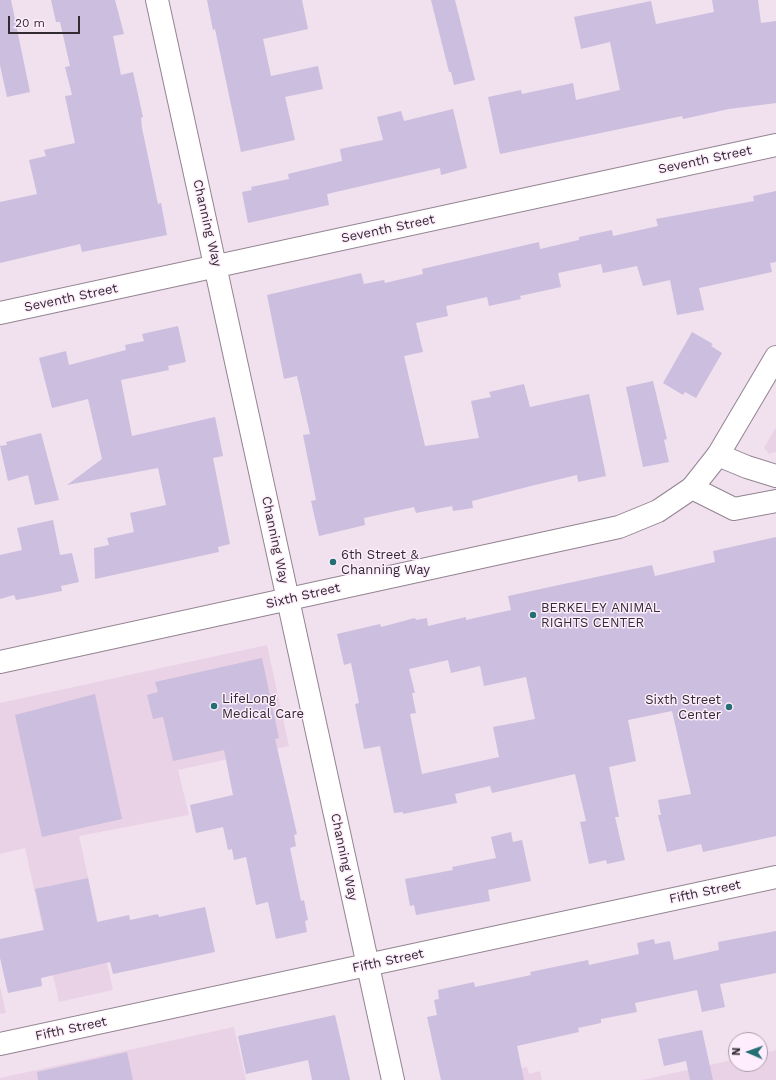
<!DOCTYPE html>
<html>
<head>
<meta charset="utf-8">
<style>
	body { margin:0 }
	#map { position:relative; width:776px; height:1080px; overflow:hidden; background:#f1e0ee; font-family:"Work Sans",sans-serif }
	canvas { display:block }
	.north { position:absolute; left:728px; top:1032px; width:40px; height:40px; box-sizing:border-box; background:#feedfc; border:1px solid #ac9fab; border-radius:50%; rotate:272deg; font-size:11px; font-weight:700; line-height:16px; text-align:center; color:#322b31 }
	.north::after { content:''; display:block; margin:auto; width:14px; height:18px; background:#246f74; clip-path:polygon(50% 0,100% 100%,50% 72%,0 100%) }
	.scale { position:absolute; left:8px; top:16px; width:72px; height:18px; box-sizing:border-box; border:2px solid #322b31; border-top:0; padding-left:5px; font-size:12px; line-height:14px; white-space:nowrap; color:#322b31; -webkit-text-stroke:3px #feedfc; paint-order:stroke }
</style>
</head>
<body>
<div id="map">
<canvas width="776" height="1080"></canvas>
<div class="north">N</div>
<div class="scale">20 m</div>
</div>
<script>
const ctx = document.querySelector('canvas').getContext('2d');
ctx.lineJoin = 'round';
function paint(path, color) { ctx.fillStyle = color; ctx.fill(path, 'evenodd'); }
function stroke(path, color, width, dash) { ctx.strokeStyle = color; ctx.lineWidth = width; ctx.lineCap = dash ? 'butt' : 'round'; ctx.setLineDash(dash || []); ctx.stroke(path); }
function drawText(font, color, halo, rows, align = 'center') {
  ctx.font = font + ' "Work Sans",sans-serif'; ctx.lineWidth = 3; ctx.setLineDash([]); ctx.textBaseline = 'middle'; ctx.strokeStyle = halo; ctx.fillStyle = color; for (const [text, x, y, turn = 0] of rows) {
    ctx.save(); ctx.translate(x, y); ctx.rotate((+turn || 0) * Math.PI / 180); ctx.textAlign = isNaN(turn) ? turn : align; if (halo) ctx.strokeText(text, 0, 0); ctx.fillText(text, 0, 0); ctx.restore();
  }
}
paint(new Path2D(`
	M 776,427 L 776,452 L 769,454 L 764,448 Z
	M 267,645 L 289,746 L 178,770 L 189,815 L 79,836 L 113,990 L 59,1002 L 25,848 L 0,854 L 0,703 Z
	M 0,986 L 6,1013 L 0,1014 Z
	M 234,1027 L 246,1080 L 0,1080 L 0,1078 Z
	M 776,1050 L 776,1080 L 642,1080 L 736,1059 L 736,1064 L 760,1064 L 760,1054 Z
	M 527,1067 L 529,1074 L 540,1071 L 542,1080 L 465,1080 Z`), '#e9d2e6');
paint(new Path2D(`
	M 0,0 L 11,0 L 30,92 L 7,97 L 0,65 Z
	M 51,0 L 115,0 L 124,34 L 113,36 L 121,75 L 133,72 L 143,117 L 141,118 L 142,128 L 158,204 L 161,203 L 167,235 L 82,252 L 80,244 L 0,263 L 0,202 L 37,194 L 29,160 L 46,156 L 44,150 L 75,143 L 65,96 L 72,95 L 65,67 L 70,66 L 60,22 L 56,22 Z
	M 207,0 L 302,0 L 308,29 L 263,39 L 271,76 L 318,66 L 323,89 L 285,97 L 295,140 L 241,152 L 215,29 L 213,30 Z
	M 431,0 L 455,0 L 475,80 L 454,85 L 451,72 L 449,72 Z
	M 712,0 L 758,0 L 761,23 L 776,21 L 776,103 L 729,109 L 683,119 L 682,116 L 500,154 L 488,97 L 521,90 L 522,94 L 573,83 L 576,100 L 620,90 L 610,42 L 581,49 L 574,17 L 651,1 L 656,24 L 714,12 Z
	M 453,109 L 467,168 L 441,175 L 440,168 L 327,194 L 329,205 L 248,223 L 242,192 L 252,190 L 251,187 L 289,179 L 288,174 L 342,161 L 340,149 L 383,140 L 377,117 L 401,111 L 404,121 Z
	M 776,191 L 776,262 L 770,263 L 772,272 L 699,288 L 704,310 L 677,315 L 670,280 L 643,286 L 637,266 L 603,273 L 601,264 L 558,273 L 561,287 L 520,296 L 521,299 L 489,306 L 487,297 L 446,306 L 448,316 L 416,323 L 423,352 L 404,356 L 425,446 L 479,438 L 471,401 L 491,397 L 489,392 L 524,384 L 530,407 L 589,394 L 606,476 L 578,482 L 577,475 L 535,485 L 472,501 L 473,508 L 453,511 L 452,506 L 416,513 L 414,507 L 364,518 L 365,525 L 319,536 L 311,501 L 316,500 L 303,435 L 310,434 L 297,376 L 284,379 L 267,295 L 361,273 L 364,284 L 384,280 L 385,283 L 423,274 L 422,269 L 539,242 L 540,249 L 579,240 L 579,237 L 612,230 L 613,236 L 658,226 L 656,219 L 754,201 L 753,196 Z
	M 178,326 L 186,362 L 168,366 L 169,370 L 121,380 L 132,436 L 215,417 L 223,456 L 213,458 L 230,544 L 218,547 L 219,552 L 95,579 L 94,548 L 109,545 L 107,538 L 134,532 L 130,513 L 166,505 L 158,468 L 67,485 L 102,459 L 88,399 L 52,408 L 39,358 L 66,351 L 69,365 L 126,350 L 125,345 L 144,341 L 142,334 Z
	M 692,332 L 713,344 L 711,346 L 722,353 L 696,398 L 685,392 L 683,395 L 663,383 Z
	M 653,381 L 667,439 L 664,440 L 669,462 L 643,467 L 626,387 Z
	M 41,433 L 59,500 L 35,505 L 28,475 L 8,481 L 0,446 L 7,445 L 6,442 Z
	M 53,520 L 60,555 L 72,553 L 79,582 L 61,586 L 62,591 L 32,597 L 16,600 L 14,595 L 0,599 L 0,555 L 22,550 L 17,528 Z
	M 776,537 L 776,836 L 703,852 L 701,844 L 667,852 L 658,815 L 661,815 L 658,800 L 691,794 L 672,711 L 628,720 L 636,761 L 609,767 L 619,817 L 615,817 L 625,860 L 607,864 L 606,860 L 589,864 L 580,822 L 586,821 L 575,774 L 492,793 L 490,786 L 455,794 L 457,803 L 403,814 L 403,812 L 394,813 L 380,746 L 364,749 L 355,704 L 359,703 L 351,663 L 344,665 L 337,634 L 380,624 L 381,627 L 415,618 L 416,620 L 427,618 L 428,626 L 466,617 L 466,620 L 511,610 L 508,596 L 652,565 L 655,576 L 715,562 L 713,551 ZM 448,660 L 451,673 L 480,666 L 484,686 L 526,677 L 535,719 L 493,727 L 499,757 L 422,774 L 410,714 L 416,713 L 412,693 L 415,693 L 409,669 Z
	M 262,658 L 279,738 L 275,739 L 297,834 L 294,835 L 296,846 L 290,848 L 301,901 L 304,900 L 308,920 L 305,921 L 307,932 L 276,939 L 268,902 L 256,905 L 246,857 L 234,860 L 232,849 L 228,850 L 223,827 L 196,833 L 190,805 L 233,795 L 224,750 L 173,761 L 163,717 L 153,719 L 147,695 L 158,692 L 155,682 Z
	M 95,694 L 122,819 L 42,837 L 15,715 Z
	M 511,832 L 513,842 L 522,840 L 531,881 L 488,890 L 490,901 L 416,915 L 414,905 L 410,906 L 405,879 L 453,870 L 452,867 L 496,858 L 491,837 Z
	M 88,878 L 97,922 L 129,915 L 130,920 L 158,914 L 159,917 L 205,907 L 215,952 L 113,974 L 110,962 L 41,978 L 42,986 L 8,993 L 0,958 L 0,939 L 44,930 L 35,889 Z
	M 776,931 L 776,973 L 720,984 L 725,1007 L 702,1012 L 697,990 L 635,1003 L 637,1012 L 601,1019 L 601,1023 L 578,1028 L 579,1032 L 517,1046 L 524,1080 L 441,1080 L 427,1017 L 437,1015 L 434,1000 L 439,999 L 438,990 L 474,982 L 475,987 L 531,975 L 530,972 L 588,960 L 589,965 L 639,954 L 637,943 L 654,939 L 655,944 L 670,941 L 674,960 L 719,950 L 718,942 Z
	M 335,1015 L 350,1080 L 312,1080 L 308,1060 L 246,1074 L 238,1036 Z
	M 702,1030 L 713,1080 L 690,1080 L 686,1061 L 664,1066 L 658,1039 Z
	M 127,1052 L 133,1080 L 38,1080 L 37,1072 Z`), '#ccbede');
const street = new Path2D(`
	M 157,0 L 393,1080
	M 0,313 L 776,145
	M 718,455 L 747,467 L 776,476
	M 692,488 L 734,509 L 776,501
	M 0,1044 L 776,877`);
const secondary = new Path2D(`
	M 0,662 L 619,527 L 658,511 L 692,488 L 718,455 L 776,357`);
stroke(street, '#938491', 24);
stroke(secondary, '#938491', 24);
stroke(street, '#fff', 22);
stroke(secondary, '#fff', 22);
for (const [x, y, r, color] of [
	[333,562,4,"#246f74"],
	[533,615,4,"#246f74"],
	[214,706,4,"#246f74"],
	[729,707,4,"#246f74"]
]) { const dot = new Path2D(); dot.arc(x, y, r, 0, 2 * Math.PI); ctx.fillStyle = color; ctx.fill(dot); stroke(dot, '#feedfc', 1.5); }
drawText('13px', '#322b31', '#feedfc', [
	["Seventh Street",705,160,-12],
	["Channing Way",207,223,77],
	["Seventh Street",388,229,-12],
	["Seventh Street",71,298,-12],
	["Channing Way",275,540,78],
	["Sixth Street",303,596,-13],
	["Channing Way",344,857,78],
	["Fifth Street",705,892,-12],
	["Fifth Street",388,961,-12],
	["Fifth Street",71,1029,-12]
]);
drawText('13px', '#322b31', '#feedfc', [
	["6th Street &",341,555],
	["Channing Way",341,570],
	["BERKELEY ANIMAL",541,608],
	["RIGHTS CENTER",541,623],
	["LifeLong",222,699],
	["Medical Care",222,714],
	["Sixth Street",721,700,"right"],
	["Center",721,715,"right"]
], 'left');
</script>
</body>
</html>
